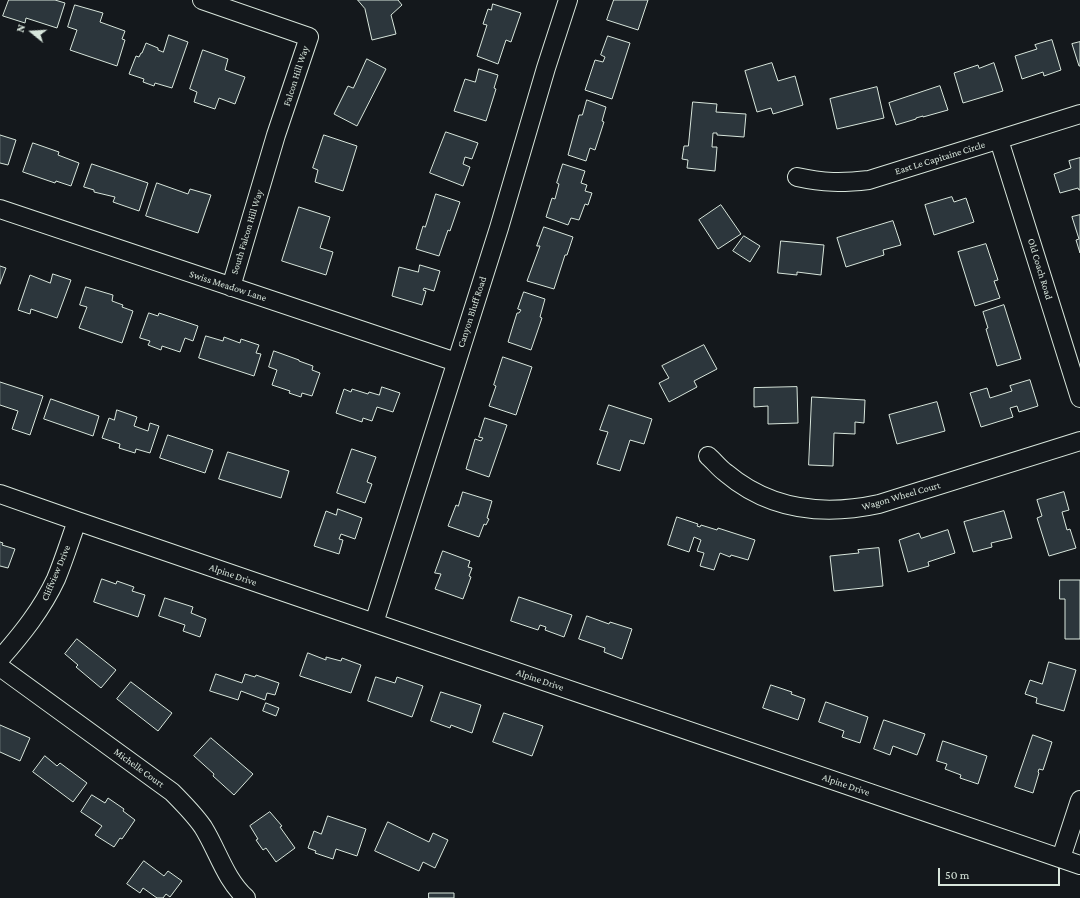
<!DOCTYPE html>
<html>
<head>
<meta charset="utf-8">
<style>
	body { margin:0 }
	#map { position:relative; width:1080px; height:898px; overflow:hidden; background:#14181c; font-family:"Crimson Pro",serif }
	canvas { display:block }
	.north { position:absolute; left:12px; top:12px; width:40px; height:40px; -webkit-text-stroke:3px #14181c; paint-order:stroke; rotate:288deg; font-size:11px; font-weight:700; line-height:16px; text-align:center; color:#d8e6dc }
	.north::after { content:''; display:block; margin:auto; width:14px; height:18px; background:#d8e6dc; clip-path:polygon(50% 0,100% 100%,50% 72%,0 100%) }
	.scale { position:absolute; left:938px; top:868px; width:122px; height:18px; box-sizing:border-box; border:2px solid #d8e6dc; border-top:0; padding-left:5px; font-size:12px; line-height:14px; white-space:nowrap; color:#d8e6dc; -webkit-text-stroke:3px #14181c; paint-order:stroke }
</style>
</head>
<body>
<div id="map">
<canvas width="1080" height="898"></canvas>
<div class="north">N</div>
<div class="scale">50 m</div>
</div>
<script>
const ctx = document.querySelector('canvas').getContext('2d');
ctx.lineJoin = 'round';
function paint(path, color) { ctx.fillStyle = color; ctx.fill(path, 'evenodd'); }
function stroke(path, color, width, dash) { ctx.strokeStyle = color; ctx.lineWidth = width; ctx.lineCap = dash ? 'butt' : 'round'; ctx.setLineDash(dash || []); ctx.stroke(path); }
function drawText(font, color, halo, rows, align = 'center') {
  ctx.font = font + ' "Crimson Pro",serif'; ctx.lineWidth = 3; ctx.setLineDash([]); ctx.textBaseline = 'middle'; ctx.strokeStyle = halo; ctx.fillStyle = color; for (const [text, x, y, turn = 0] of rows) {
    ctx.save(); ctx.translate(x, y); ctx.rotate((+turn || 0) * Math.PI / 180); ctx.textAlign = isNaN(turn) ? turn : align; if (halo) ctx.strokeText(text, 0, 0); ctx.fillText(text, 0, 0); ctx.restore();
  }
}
const building = new Path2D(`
	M 9,0 L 55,0 L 65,3 L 57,28 L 26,18 L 25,23 L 3,16 Z
	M 358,0 L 398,0 L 402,5 L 391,15 L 396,34 L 372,40 L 365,9 Z
	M 614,0 L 648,0 L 638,30 L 607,20 Z
	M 493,4 L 521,13 L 511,42 L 506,40 L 498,64 L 477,56 L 487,25 L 483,24 L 488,9 L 491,10 Z
	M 75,5 L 103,13 L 100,22 L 125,31 L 122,39 L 125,40 L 117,66 L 70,50 L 77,30 L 68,27 Z
	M 169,35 L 188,42 L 172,88 L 155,83 L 154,86 L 143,82 L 144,79 L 129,74 L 136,56 L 139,57 L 141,53 L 142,53 L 146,43 L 158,48 L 158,50 L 163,52 Z
	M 608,36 L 630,43 L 612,99 L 585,90 L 595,60 L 603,62 L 605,57 L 601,55 Z
	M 1052,40 L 1061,70 L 1044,76 L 1043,72 L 1022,79 L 1015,56 L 1037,49 L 1035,45 Z
	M 1080,42 L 1080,66 L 1079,66 L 1072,44 Z
	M 203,50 L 228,59 L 225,70 L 245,77 L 235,104 L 219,98 L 215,109 L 194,102 L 197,92 L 190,89 Z
	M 367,59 L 386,69 L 357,126 L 334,114 L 348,86 L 353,88 Z
	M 772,63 L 778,81 L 795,76 L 803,105 L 773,114 L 771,108 L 757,112 L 745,71 Z
	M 994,63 L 1003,91 L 963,103 L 954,73 L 978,65 L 979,68 Z
	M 479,69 L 498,75 L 494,88 L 496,89 L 486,121 L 454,111 L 465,79 L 475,82 Z
	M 940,86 L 948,110 L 923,117 L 923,116 L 916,118 L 916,119 L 896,125 L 889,103 Z
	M 877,87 L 884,118 L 837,129 L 830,99 Z
	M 587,100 L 606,107 L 602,121 L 604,122 L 595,150 L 590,148 L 586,161 L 568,155 L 579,115 L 582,115 Z
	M 693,102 L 717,104 L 716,112 L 746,114 L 744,137 L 717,135 L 717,133 L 713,133 L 712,147 L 717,147 L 715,171 L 687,168 L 688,160 L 682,159 L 684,146 L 688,146 Z
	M 446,132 L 478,143 L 472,159 L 465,157 L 463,164 L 470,167 L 463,186 L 430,173 Z
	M 0,135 L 16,140 L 8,165 L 0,163 Z
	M 324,135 L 357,146 L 343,191 L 315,182 L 318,170 L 313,168 Z
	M 33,143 L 59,152 L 58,155 L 79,163 L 71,186 L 56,181 L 55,183 L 23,172 Z
	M 1080,158 L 1080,190 L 1079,190 L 1078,188 L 1060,193 L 1054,174 L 1071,168 L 1069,161 Z
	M 92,164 L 148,183 L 139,211 L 113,202 L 115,197 L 94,192 L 94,190 L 84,187 Z
	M 563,164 L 585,171 L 581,183 L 587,185 L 585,191 L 592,193 L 588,205 L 585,204 L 579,220 L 571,218 L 568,225 L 546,217 L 552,198 L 555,199 L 559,184 L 557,183 Z
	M 157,183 L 188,194 L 190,189 L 211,195 L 198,233 L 146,216 Z
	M 436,194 L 460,202 L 450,231 L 448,230 L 439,256 L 416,249 L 423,226 L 425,227 Z
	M 952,197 L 954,202 L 966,198 L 974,222 L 934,235 L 925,205 Z
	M 721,205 L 741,234 L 718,249 L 699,220 Z
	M 299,207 L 330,217 L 320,248 L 333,252 L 326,275 L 282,261 Z
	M 1080,215 L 1080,253 L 1076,240 L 1079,239 L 1072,217 Z
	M 893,221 L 901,245 L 883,250 L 884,255 L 846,267 L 837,238 Z
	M 544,227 L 573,237 L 567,255 L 565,255 L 554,289 L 527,281 L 540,246 L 537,246 Z
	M 744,236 L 760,246 L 750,262 L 733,251 Z
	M 781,241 L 824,245 L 821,275 L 797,272 L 797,275 L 778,273 Z
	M 986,244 L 998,280 L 994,281 L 1000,298 L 975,306 L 958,252 Z
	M 420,265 L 440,271 L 434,291 L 424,288 L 423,290 L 426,291 L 422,305 L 392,296 L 399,267 L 418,272 Z
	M 0,266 L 6,268 L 0,284 Z
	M 53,274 L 71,280 L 57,318 L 31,309 L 30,314 L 18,310 L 30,275 L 50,283 Z
	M 86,287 L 113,295 L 112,301 L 123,305 L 122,307 L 133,311 L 122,343 L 79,328 L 87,307 L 80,305 Z
	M 524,292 L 545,299 L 540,317 L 542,318 L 531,350 L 508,342 L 517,313 L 519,313 L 521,310 L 518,309 Z
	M 1004,305 L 1021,359 L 997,366 L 986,329 L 988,328 L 983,312 Z
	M 149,313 L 158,316 L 159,313 L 198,326 L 193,341 L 185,338 L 180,352 L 162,346 L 161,350 L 148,345 L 150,341 L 140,338 Z
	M 206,336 L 223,341 L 224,337 L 240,343 L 241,339 L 259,345 L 256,353 L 261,354 L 254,376 L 199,358 Z
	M 704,345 L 717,369 L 694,381 L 697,387 L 669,402 L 659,383 L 669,378 L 662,366 Z
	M 274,351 L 299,360 L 299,361 L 313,366 L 312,370 L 320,373 L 312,396 L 302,393 L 301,397 L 289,393 L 290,391 L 272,385 L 277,370 L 269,367 Z
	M 503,357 L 532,367 L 516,415 L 489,406 L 496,386 L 494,385 Z
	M 1030,380 L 1038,406 L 1019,412 L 1017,406 L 1010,408 L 1013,417 L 981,427 L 970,393 L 987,388 L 990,398 L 1012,391 L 1010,386 Z
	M 0,382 L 43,396 L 30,435 L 12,429 L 18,411 L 0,405 Z
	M 382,387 L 400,393 L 393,412 L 377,407 L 372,421 L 363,418 L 362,422 L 336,413 L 344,389 L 351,392 L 352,389 L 368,394 L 369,392 L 379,395 Z
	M 797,387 L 798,423 L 768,424 L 768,406 L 754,407 L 754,388 Z
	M 812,397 L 865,400 L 864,423 L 855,422 L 855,434 L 834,433 L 833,466 L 809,465 Z
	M 51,399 L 99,416 L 93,436 L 44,419 Z
	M 937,402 L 945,431 L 897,444 L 889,415 Z
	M 609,405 L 652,419 L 644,444 L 630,440 L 620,471 L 597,464 L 608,432 L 600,430 Z
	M 117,410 L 137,417 L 134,426 L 148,431 L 150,423 L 159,426 L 150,453 L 136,449 L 135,453 L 119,448 L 120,444 L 102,438 L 109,418 L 114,420 Z
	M 485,418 L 507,425 L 489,477 L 466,469 L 475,439 L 481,441 L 483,438 L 479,437 Z
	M 168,435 L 213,450 L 205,473 L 160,458 Z
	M 352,449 L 376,457 L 367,482 L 372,484 L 365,503 L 337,493 Z
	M 228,452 L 289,471 L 281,498 L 219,479 Z
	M 463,492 L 492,501 L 487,518 L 489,519 L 486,525 L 484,524 L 479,537 L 448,526 L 456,505 L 458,506 Z
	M 1064,492 L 1069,510 L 1062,512 L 1067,530 L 1070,529 L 1076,548 L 1049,556 L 1037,518 L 1042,516 L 1037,500 Z
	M 338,509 L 362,518 L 355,539 L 341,534 L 339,539 L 343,540 L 339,554 L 314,546 L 326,511 L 336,515 Z
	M 1004,511 L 1012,538 L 991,543 L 992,547 L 973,552 L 964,522 Z
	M 677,517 L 698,524 L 697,526 L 700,527 L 701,525 L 717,530 L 718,528 L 755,540 L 748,560 L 731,555 L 730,557 L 720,553 L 714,570 L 700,566 L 704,553 L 697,551 L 701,540 L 694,537 L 689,552 L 668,545 Z
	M 948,530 L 955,553 L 928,562 L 929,566 L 908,572 L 899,540 L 919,533 L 921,538 Z
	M 0,542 L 3,543 L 2,545 L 15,549 L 8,568 L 0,566 Z
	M 879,548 L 883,586 L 834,591 L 830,556 L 859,553 L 858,550 Z
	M 443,551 L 470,561 L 468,567 L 472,568 L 469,576 L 471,577 L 463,599 L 435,589 L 441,574 L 435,573 Z
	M 102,579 L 116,584 L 117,581 L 134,587 L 132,591 L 145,595 L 138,617 L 94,602 Z
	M 1060,580 L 1080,580 L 1080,639 L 1065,639 L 1065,599 L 1060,599 Z
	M 519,597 L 572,615 L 564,637 L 545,630 L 546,627 L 540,625 L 538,630 L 511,621 Z
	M 165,598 L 193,607 L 191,613 L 206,619 L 200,637 L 183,631 L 185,625 L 159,616 Z
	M 587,616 L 609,624 L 610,622 L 632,629 L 622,659 L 604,652 L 605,648 L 579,639 Z
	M 77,639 L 116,670 L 101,688 L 76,667 L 78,665 L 65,654 Z
	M 308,653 L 326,660 L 326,657 L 341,661 L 342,658 L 361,665 L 351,693 L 300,676 Z
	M 1049,662 L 1076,670 L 1064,711 L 1036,703 L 1037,698 L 1025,694 L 1030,680 L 1042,684 Z
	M 216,674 L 242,683 L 245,674 L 255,677 L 256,675 L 279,683 L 275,695 L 267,693 L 265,700 L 241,691 L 238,700 L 210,691 Z
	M 376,677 L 395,683 L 397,677 L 423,686 L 412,717 L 368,701 Z
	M 131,682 L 172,713 L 158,731 L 117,699 Z
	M 771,685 L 792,692 L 791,694 L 805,699 L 798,720 L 763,708 Z
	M 441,692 L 481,705 L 472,733 L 451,725 L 450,728 L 431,721 Z
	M 826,702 L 868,717 L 860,743 L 842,737 L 844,731 L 819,722 Z
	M 266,703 L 279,708 L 276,716 L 263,711 Z
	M 504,713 L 543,726 L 532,756 L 493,742 Z
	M 884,720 L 925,734 L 917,755 L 893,746 L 890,755 L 874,749 Z
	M 0,725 L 30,738 L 20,761 L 0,752 Z
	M 1033,735 L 1052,742 L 1043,770 L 1039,769 L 1038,772 L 1039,773 L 1033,793 L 1015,787 Z
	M 211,738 L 253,774 L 234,795 L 213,776 L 214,774 L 194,756 Z
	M 943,741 L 987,756 L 978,784 L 960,778 L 961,775 L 945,769 L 947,764 L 937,761 Z
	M 45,756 L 57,766 L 60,763 L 87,783 L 73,802 L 33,772 Z
	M 92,795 L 105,803 L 108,798 L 124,809 L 123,811 L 135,820 L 122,839 L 120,838 L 114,847 L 95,835 L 102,826 L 81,812 Z
	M 270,812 L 282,826 L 280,827 L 295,848 L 276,862 L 266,848 L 263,850 L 256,840 L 258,839 L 250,826 Z
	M 328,816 L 366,829 L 357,856 L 336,849 L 333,859 L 315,853 L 316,851 L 308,848 L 314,831 L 321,834 Z
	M 388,822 L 429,842 L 433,833 L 448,840 L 435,868 L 423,862 L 419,871 L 375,851 Z
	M 144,861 L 164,876 L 168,871 L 182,881 L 170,897 L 166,894 L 163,898 L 157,898 L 143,888 L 140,893 L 127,884 Z
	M 429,893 L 454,893 L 454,898 L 429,898 Z`);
paint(building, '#2c363c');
stroke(building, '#d8e6dc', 1);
const minor = new Path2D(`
	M 202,0 L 309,37 L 276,135 L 231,287
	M 999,140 L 1080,398
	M 797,177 C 824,183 842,183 869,180 L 1080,114
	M 0,209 L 456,362
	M 708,456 C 714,461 719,468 726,473 C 771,511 824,516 879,504 L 1080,441
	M 0,494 L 77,521 L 1080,865
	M 374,623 L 499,228 L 546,68 L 568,0
	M 0,659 C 22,634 42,609 56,579 C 64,560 70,540 77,521
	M 0,667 L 172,792 C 183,803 194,814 203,827 C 218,851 225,879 246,898
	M 1061,858 L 1080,800`);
stroke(minor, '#d8e6dc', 20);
stroke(minor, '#14181c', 18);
drawText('10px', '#d8e6dc', '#14181c', [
	["Falcon Hill Way",296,76,-72],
	["East Le Capitaine Circle",940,158,-17],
	["South Falcon Hill Way",247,232,-73],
	["Old Coach Road",1040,269,73],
	["Swiss Meadow Lane",228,286,18],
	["Canyon Bluff Road",472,312,-72],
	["Wagon Wheel Court",901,496,-16],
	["Cliffview Drive",56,573,-67],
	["Alpine Drive",233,575,19],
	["Alpine Drive",540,680,19],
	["Michelle Court",139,768,36],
	["Alpine Drive",846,785,19]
]);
</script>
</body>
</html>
